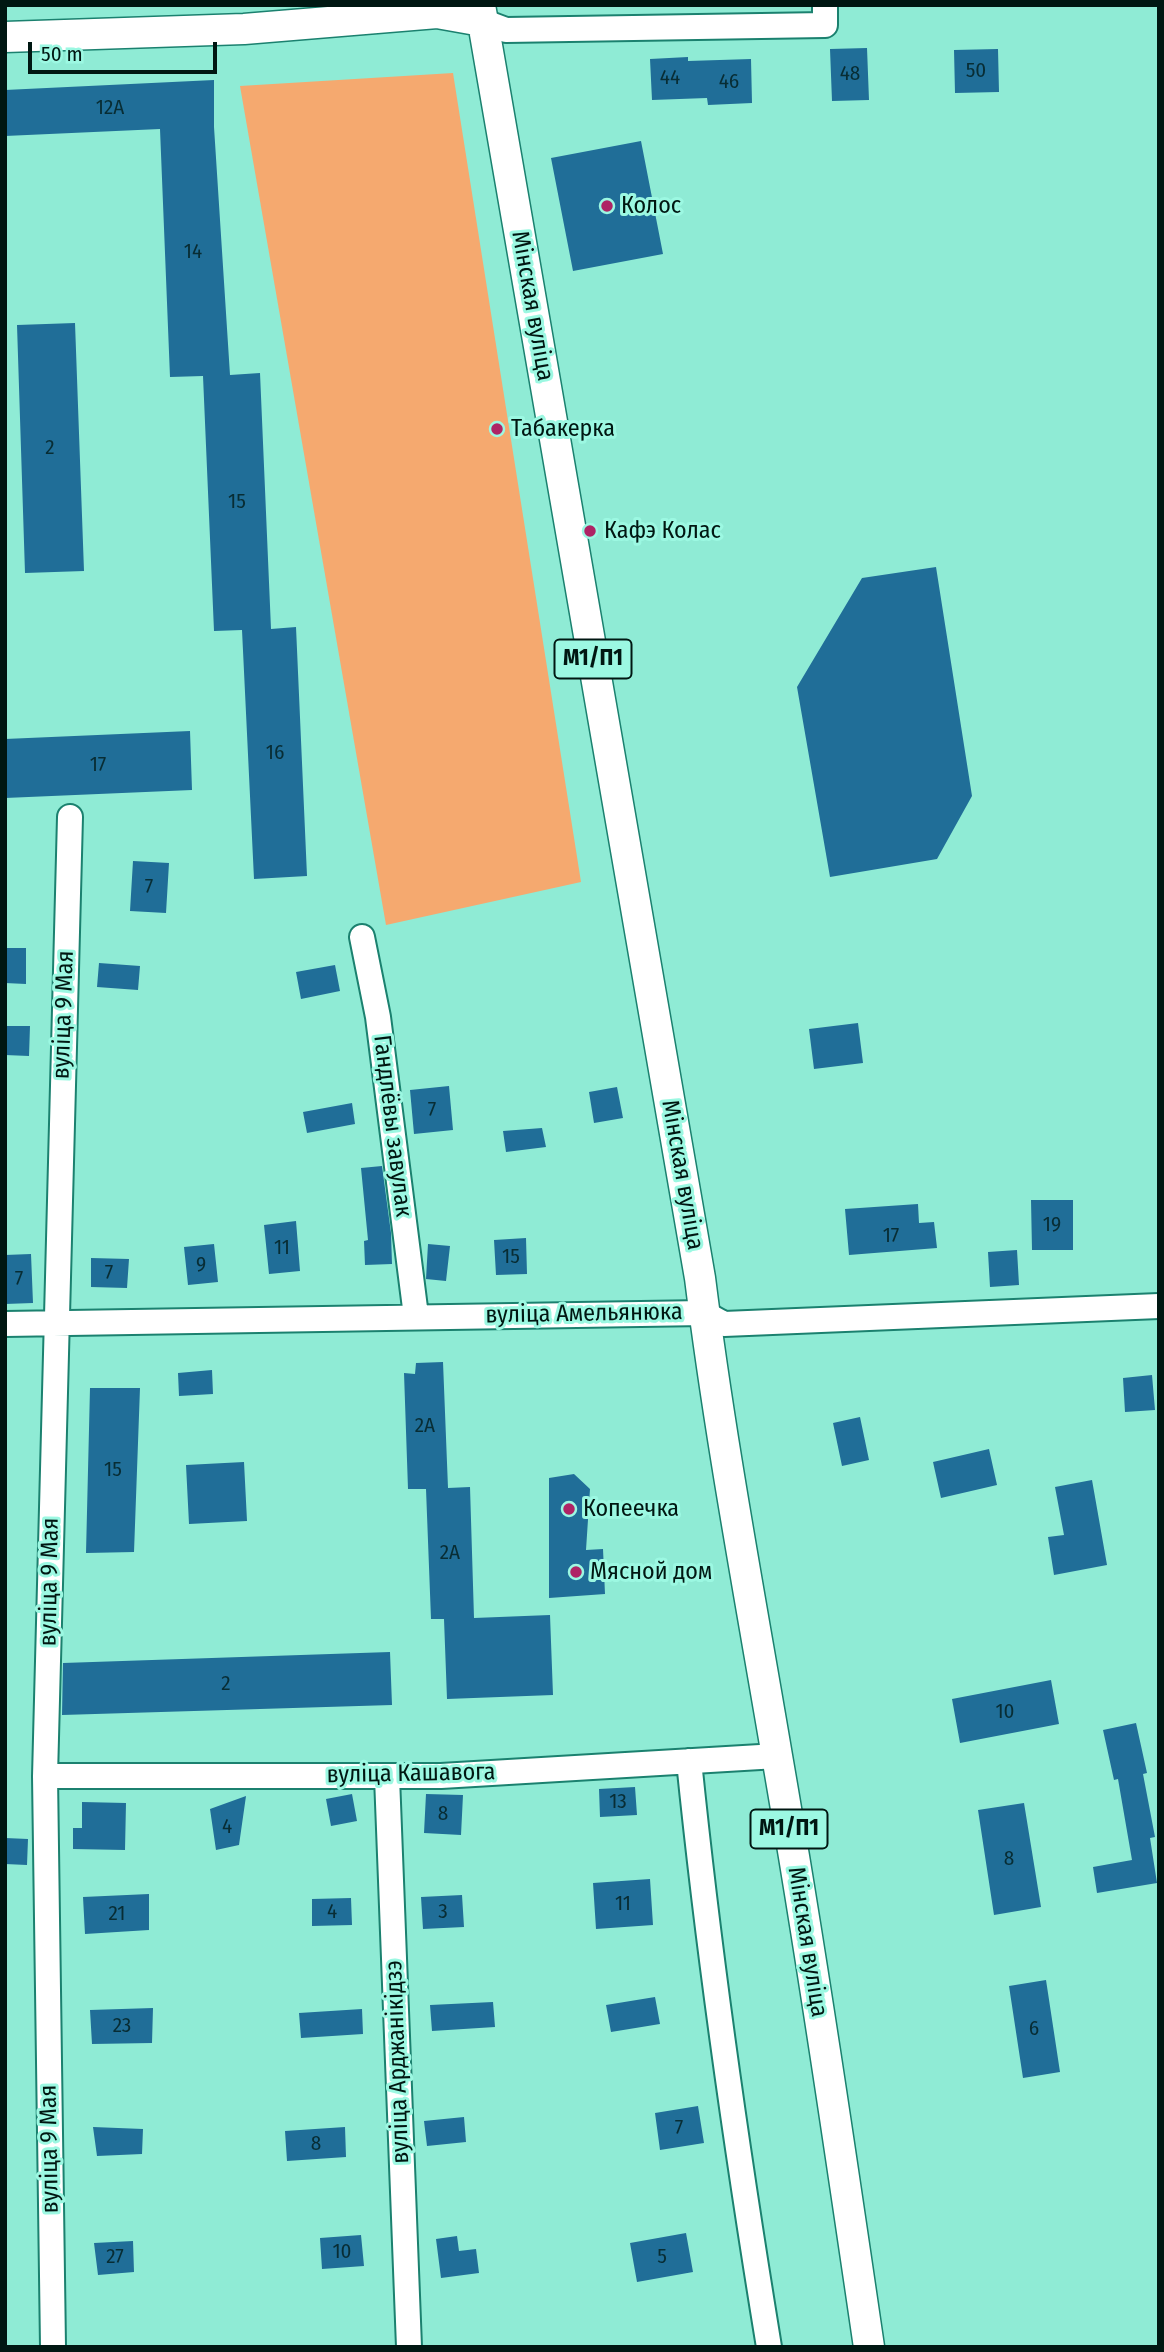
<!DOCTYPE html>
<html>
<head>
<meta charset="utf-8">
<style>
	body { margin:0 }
	#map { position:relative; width:1164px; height:2352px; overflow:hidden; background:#8febd5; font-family:"Fira Sans Condensed",sans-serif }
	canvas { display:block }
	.frame { position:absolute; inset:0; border:7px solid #001712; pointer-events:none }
	.scale { position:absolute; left:28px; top:42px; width:189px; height:32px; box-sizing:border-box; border:4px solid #001712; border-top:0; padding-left:9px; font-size:21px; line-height:24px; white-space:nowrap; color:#001712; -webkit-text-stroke:5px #9cf8e2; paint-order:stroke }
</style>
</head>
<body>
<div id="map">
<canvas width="1164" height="2352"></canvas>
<div class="frame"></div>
<div class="scale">50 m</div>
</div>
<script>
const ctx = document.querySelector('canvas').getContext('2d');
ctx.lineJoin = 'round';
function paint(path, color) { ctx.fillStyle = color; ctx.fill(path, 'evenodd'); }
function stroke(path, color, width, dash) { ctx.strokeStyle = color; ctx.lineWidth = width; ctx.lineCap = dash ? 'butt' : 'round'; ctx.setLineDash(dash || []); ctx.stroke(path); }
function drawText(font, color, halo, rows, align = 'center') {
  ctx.font = font + ' "Fira Sans Condensed",sans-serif'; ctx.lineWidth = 6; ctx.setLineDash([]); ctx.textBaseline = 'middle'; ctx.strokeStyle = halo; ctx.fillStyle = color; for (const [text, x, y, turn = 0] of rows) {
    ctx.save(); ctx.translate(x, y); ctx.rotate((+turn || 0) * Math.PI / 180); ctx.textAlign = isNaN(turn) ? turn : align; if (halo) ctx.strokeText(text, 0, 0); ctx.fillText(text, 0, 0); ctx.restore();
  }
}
paint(new Path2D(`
	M 453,73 L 581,882 L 386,925 L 240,86 Z`), '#f5a96f');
paint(new Path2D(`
	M 867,48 L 869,100 L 832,101 L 830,49 Z
	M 998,49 L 999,92 L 955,93 L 954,50 Z
	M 688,57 L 688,61 L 751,59 L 752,103 L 708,105 L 707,98 L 652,100 L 650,59 Z
	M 214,80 L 214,127 L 230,375 L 260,373 L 271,629 L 296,627 L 307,876 L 254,879 L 242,630 L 214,631 L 203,376 L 170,377 L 160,129 L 5,136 L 5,90 Z
	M 641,141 L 663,254 L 573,271 L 551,158 Z
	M 75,323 L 84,571 L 25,573 L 17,325 Z
	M 936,567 L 972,796 L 937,859 L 830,877 L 797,687 L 862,578 Z
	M 190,731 L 192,790 L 5,798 L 5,739 Z
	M 133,861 L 169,863 L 166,913 L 130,911 Z
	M 5,948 L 26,948 L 26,984 L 5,983 Z
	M 99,963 L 140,966 L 138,990 L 97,987 Z
	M 335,965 L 340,991 L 301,999 L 296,972 Z
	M 858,1023 L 863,1063 L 814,1069 L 809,1029 Z
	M 5,1026 L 30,1026 L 29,1056 L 5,1055 Z
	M 449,1086 L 453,1130 L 414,1134 L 410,1090 Z
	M 617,1087 L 623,1118 L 594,1123 L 589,1092 Z
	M 352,1103 L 355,1124 L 307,1133 L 303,1112 Z
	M 542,1128 L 546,1147 L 506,1152 L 503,1131 Z
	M 382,1166 L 391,1233 L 392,1264 L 365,1265 L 364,1241 L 368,1240 L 361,1168 Z
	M 1031,1200 L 1073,1200 L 1073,1250 L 1032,1250 Z
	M 918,1204 L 919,1223 L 934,1222 L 937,1248 L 849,1255 L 845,1209 Z
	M 296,1221 L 300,1271 L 269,1274 L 264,1225 Z
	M 526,1238 L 527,1274 L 496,1275 L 494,1240 Z
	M 214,1244 L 218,1282 L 188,1285 L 184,1247 Z
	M 428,1244 L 450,1246 L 446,1281 L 426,1279 Z
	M 1017,1250 L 1019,1285 L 990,1287 L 988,1252 Z
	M 31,1254 L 33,1303 L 5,1304 L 5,1255 Z
	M 91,1258 L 129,1259 L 127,1288 L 91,1287 Z
	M 443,1362 L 448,1488 L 470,1487 L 474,1618 L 550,1615 L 553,1695 L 447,1699 L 444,1619 L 431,1619 L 426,1489 L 408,1489 L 404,1373 L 415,1374 L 416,1363 Z
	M 212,1370 L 213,1394 L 179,1396 L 178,1373 Z
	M 1152,1375 L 1155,1410 L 1125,1412 L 1123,1378 Z
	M 90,1388 L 140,1388 L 134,1552 L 86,1553 Z
	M 860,1417 L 869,1460 L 842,1466 L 833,1423 Z
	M 989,1449 L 997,1485 L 941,1498 L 933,1462 Z
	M 244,1462 L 247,1521 L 189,1524 L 186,1465 Z
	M 574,1474 L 590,1489 L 586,1550 L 603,1549 L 605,1594 L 549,1598 L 549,1478 Z
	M 1092,1480 L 1107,1565 L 1054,1575 L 1048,1537 L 1064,1535 L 1055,1487 Z
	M 390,1652 L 392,1705 L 62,1715 L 63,1663 Z
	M 1051,1680 L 1059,1724 L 960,1743 L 952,1699 Z
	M 1136,1723 L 1147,1773 L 1143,1774 L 1155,1837 L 1150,1838 L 1157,1883 L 1097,1893 L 1093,1867 L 1132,1860 L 1118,1779 L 1114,1780 L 1103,1730 Z
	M 635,1787 L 637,1815 L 600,1817 L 599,1789 Z
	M 352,1794 L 357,1821 L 331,1826 L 326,1799 Z
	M 426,1794 L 463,1795 L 461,1835 L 424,1833 Z
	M 246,1796 L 239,1845 L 216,1850 L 210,1809 Z
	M 82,1802 L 126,1803 L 125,1850 L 73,1849 L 73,1828 L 82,1828 Z
	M 1024,1803 L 1041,1907 L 994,1915 L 978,1810 Z
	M 5,1838 L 28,1839 L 27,1865 L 5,1864 Z
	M 650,1879 L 653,1925 L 596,1929 L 593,1883 Z
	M 149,1894 L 149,1930 L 85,1934 L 83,1897 Z
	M 462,1895 L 464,1927 L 423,1929 L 421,1897 Z
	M 351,1898 L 352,1925 L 312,1926 L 312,1899 Z
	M 1046,1980 L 1060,2072 L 1023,2078 L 1009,1986 Z
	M 655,1997 L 660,2024 L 611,2032 L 606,2005 Z
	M 493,2002 L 495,2027 L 432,2031 L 430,2005 Z
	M 153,2008 L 152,2043 L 92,2044 L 90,2010 Z
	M 362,2009 L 363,2034 L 301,2038 L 299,2013 Z
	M 698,2106 L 704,2143 L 660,2150 L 655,2113 Z
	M 464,2117 L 466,2142 L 427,2146 L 424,2121 Z
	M 93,2127 L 143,2129 L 142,2154 L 97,2156 Z
	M 345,2127 L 346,2157 L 287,2161 L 285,2131 Z
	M 686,2233 L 693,2272 L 637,2282 L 630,2243 Z
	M 361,2235 L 364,2266 L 322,2269 L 320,2238 Z
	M 457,2236 L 459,2251 L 476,2249 L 479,2273 L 441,2278 L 436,2239 Z
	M 133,2241 L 134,2272 L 98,2275 L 94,2243 Z`), '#206e98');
const minor = new Path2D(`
	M 482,21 L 506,30 L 825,25 L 825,5
	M 362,937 L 378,1017 L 416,1316
	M 5,1324 L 704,1313 L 724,1324 L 1159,1306
	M 689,1761 C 709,1957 737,2152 769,2347
	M 45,1776 L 441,1776 L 777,1756
	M 387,1777 L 409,2347
	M 53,2347 L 45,1776 L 70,817`);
const major = new Path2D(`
	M 480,5 L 700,1278 C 720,1438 750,1597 777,1756 C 811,1952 840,2149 869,2347
	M 5,37 L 244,29 L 437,13 L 482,21`);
stroke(minor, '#1b816f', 28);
stroke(major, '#1b816f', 33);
stroke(minor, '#fff', 24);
stroke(major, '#fff', 30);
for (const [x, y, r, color] of [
	[607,206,7,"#ae2465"],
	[497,429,7,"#ae2465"],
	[590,531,7,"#ae2465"],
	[569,1509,7,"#ae2465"],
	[576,1572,7,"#ae2465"]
]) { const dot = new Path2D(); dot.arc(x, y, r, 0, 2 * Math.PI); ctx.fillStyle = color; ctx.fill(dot); stroke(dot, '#9cf8e2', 2.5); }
drawText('21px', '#082d34', null, [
	["50",976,71],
	["48",850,74],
	["44",670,78],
	["46",729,82],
	["12А",110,108],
	["14",193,252],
	["2",50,448],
	["15",237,502],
	["16",275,753],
	["17",98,765],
	["7",149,887],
	["7",432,1110],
	["19",1052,1225],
	["17",891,1236],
	["11",282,1248],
	["15",511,1257],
	["9",201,1265],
	["7",109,1273],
	["7",19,1279],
	["2А",425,1426],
	["15",113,1470],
	["2А",450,1553],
	["2",226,1684],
	["10",1005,1712],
	["13",618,1802],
	["8",443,1814],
	["4",227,1827],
	["8",1009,1859],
	["11",623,1904],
	["4",332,1912],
	["3",443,1912],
	["21",117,1914],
	["23",122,2026],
	["6",1034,2029],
	["7",679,2128],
	["8",316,2144],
	["10",342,2252],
	["27",115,2257],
	["5",662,2257]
]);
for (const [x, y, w] of [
	[593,659,77],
	[789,1829,77]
]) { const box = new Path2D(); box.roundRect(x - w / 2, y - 19.5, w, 39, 5); ctx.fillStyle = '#9cf8e2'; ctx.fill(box); stroke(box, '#001712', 2); }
drawText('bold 23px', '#001712', null, [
	["М1/П1",593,659],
	["М1/П1",789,1829]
]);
drawText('24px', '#001712', '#9cf8e2', [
	["Колос",621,206],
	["Табакерка",511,429],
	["Кафэ Колас",604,531],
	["Копеечка",583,1509],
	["Мясной дом",590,1572]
], 'left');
drawText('24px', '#001712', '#9cf8e2', [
	["Мінская вуліца",532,306,80],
	["вуліца 9 Мая",64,1015,-88],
	["Гандлёвы завулак",392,1126,83],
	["Мінская вуліца",682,1175,80],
	["вуліца Амельянюка",584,1314,-1],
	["вуліца 9 Мая",50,1582,-89],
	["вуліца Кашавога",411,1774,-1],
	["Мінская вуліца",807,1942,81],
	["вуліца Арджанікідзэ",398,2062,-92],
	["вуліца 9 Мая",50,2149,-91]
]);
</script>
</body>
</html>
